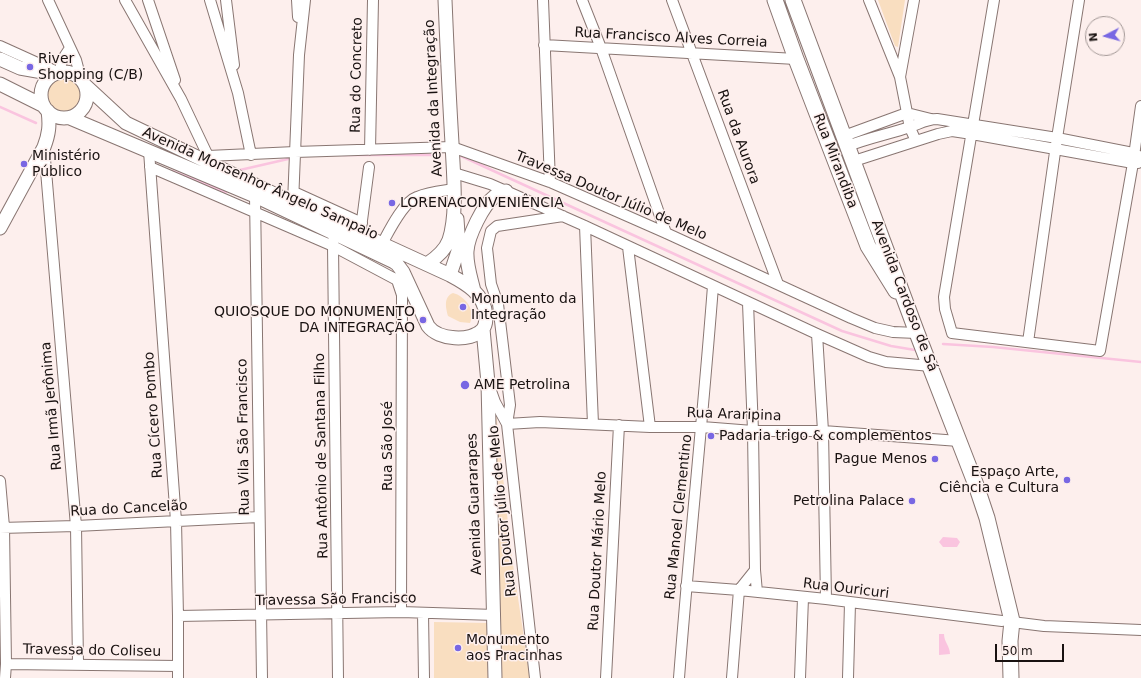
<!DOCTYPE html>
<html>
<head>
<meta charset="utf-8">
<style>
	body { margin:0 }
	#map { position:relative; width:1141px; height:678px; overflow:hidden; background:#fdefed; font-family:"DejaVu Sans",sans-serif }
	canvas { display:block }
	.north { position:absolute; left:1085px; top:16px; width:40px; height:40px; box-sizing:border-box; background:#fdefed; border:1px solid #a29795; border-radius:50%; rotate:264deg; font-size:11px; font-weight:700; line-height:16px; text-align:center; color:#191211 }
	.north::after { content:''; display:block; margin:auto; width:14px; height:18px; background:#7867e3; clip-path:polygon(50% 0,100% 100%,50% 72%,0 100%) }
	.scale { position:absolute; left:995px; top:644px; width:69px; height:18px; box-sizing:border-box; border:2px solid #191211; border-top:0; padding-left:5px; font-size:12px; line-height:14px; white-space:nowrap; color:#191211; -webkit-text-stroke:3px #fdefed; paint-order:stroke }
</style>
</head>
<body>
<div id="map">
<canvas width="1141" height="678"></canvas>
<div class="north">N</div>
<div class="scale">50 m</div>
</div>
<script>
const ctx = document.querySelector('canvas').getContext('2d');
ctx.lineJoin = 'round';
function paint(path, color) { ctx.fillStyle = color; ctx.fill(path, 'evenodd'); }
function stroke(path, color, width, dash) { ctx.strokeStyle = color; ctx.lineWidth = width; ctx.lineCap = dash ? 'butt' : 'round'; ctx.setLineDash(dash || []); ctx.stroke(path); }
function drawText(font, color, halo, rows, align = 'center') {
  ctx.font = font + ' "DejaVu Sans",sans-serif'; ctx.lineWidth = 3; ctx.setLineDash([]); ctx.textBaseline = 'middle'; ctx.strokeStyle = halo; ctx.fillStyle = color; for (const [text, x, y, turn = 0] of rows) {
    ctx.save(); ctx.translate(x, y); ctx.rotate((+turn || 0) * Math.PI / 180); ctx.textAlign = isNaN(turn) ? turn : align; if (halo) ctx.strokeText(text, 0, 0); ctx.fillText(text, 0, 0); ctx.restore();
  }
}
paint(new Path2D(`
	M 878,0 L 905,0 L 898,47 L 895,46 Z
	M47 94a17 17 0 1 1 34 0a17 17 0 1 1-34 0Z
	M 453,293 C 465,296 476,310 470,323 L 460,322 L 448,316 C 446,308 443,297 453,293 Z
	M 496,411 L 511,551 L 530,678 L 500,678 Z
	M 434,622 L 488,623 L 489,678 L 434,678 Z`), '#f9dec0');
paint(new Path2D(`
	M 943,537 L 957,538 L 960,542 L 957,547 L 943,547 L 939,542 Z
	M 939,634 L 944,634 C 944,642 950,646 950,654 L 939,655 Z`), '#fac4df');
stroke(new Path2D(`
	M 0,107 L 36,123
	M 343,155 L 441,155
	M 461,156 L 842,331 L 891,346 L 915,350
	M 240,170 L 288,159
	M 172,171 L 226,192
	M 943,344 L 993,347 L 1141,362`), '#fac4df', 2.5);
const minor = new Path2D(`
	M 48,0 L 76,60 L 81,79
	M 125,0 L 181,99 L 208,156 L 209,161
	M 148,0 L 175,80
	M 210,0 L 238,93 L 251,155
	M 226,0 L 234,65
	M 297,0 L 298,17
	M 543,0 L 550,182
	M 582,0 L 601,48 L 666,233
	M 672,0 L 778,284
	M 869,0 L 900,77 L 910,128 L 916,141
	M 994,0 L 944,297 L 945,309 L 952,333 L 1100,351 L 1133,163 L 1141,106
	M 544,45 L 796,59
	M 0,46 L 53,70
	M 61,72 C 59,62 65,56 70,48
	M 900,77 L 914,0
	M 844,136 L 907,113 L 931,119
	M 848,146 C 868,138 889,134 910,127 C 919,124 927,119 937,119 L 1057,138 L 1133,153 L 1141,157
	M 44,147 L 76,526 L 78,664
	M 370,150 L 373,0
	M 149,151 L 176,521 L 178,616 L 178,678
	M 208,156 L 295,152 L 452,147 L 550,182 L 666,233 L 851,318 L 875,328 L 893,332 L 917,333
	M 854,161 L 938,134 L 952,131 L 972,134 L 1133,163 L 1138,163
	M 150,167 L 333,246 L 397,280
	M 454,173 L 490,184 L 506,191 L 585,226 L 817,334 L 869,357 L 886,362 L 931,366
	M 294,192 L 362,223
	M 255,196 L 262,678
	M 293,203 L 299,55 L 305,0
	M 585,226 L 593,424
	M 361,228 L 369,167
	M 334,234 L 333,246 L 338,678
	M 382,244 C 389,231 403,202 417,197 C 429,192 442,191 454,189
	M 628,247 L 650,427
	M 748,303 L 753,431 L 755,570 L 757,592
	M 817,334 L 823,431 L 826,599
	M 1028,342 L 1057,138 L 1079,0
	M 490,388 L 495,402 L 507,424
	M 507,424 L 540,422 L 650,427 L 702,427 L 753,431 L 823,431 L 959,441
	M 0,481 L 4,527 L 6,664 L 5,678
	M 0,528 L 76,526 L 259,517
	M 686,586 L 739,590 L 826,599 L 1002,621
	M 401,612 L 402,295 L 397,280 L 403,272
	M 423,613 L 424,678
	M 178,616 L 401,612 L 495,615
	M 1012,622 L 1044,626 L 1141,630
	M 6,664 L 178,666
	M 535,678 L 507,424 L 510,405 L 498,304 L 491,284 L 487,248 L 491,231 L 497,226 L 563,216
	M 606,678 L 619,425
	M 679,678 C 689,547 703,417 713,286
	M 732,678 L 739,590 L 755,570
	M 800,678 L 803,598
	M 848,678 L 850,603`);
const major = new Path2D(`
	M 0,59 L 20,68 L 54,74
	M41 95a23 23 0 1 1 46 0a23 23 0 1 1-46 0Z
	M 0,84 L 44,106
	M 70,118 L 255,196 L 394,262 L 397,264 L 403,272 L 428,326 C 438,340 471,342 482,330 C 486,326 486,320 486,315 C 484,294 467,284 450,275 L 293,203 L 126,123 L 86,86
	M 0,228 L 44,147 C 49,134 50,125 48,111
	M 427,264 C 436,258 445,251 449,240 C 458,213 453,171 452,143 C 449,95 447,48 445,0
	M 450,275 L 459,248 L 457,219
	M 474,291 C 471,278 466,264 467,251 C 468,236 483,205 495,196 C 498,194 503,192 506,191
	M 483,329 L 488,383 L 495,678`);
const highway = new Path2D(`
	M 775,0 L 796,59 L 868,246 L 896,291
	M 793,0 L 917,333 L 976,485 L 987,518 L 1012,621 L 1010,641 L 1011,678`);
stroke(minor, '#897672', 12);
stroke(major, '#897672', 15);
stroke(highway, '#897672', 17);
stroke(minor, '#fff', 10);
stroke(major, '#fff', 13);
stroke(highway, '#fff', 15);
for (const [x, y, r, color] of [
	[30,67,4,"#7867e3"],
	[24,164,4,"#7867e3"],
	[392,203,4,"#7867e3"],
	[463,307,4,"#7867e3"],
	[423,320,4,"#7867e3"],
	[465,385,5,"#7867e3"],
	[711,436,4,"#7867e3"],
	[935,459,4,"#7867e3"],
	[1067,480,4,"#7867e3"],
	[912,501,4,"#7867e3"],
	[458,648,4,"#7867e3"]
]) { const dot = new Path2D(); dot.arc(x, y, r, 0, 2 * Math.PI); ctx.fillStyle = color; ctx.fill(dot); stroke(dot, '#fdefed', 1.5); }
drawText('14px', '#191211', '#fdefed', [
	["Rua Francisco Alves Correia",671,38,3],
	["Rua do Concreto",357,75,-89],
	["Avenida da Integração",434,98,-93],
	["Rua da Aurora",738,137,70],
	["Rua Mirandiba",835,161,69],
	["Avenida Monsenhor Ângelo Sampaio",260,184,24],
	["Travessa Doutor Júlio de Melo",611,196,23],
	["Avenida Cardoso de Sá",904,296,69],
	["Rua Irmã Jerônima",52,406,-95],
	["Rua Cícero Pombo",154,415,-94],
	["Rua Araripina",734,415,2],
	["Rua Vila São Francisco",244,437,-91],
	["Rua São José",388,446,-90],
	["Rua Antônio de Santana Filho",322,456,-91],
	["Avenida Guararapes",475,504,-92],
	["Rua do Cancelão",129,509,-3],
	["Rua Doutor Júlio de Melo",503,511,-96],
	["Rua Manoel Clementino",679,517,-84],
	["Rua Doutor Mário Melo",598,551,-87],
	["Rua Ouricuri",846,589,7],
	["Travessa São Francisco",336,600,-1],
	["Travessa do Coliseu",92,651,1]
]);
drawText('14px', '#191211', '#fdefed', [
	["River",38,59],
	["Shopping (C/B)",38,75],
	["Ministério",32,156],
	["Público",32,172],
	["LORENACONVENIÊNCIA",400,203],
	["Monumento da",471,299],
	["Integração",471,315],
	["QUIOSQUE DO MONUMENTO",415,312,"right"],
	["DA INTEGRAÇÃO",415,328,"right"],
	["AME Petrolina",474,385],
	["Padaria trigo & complementos",719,436],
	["Pague Menos",927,459,"right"],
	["Espaço Arte,",1059,472,"right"],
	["Ciência e Cultura",1059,488,"right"],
	["Petrolina Palace",904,501,"right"],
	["Monumento",466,640],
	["aos Pracinhas",466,656]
], 'left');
</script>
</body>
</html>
